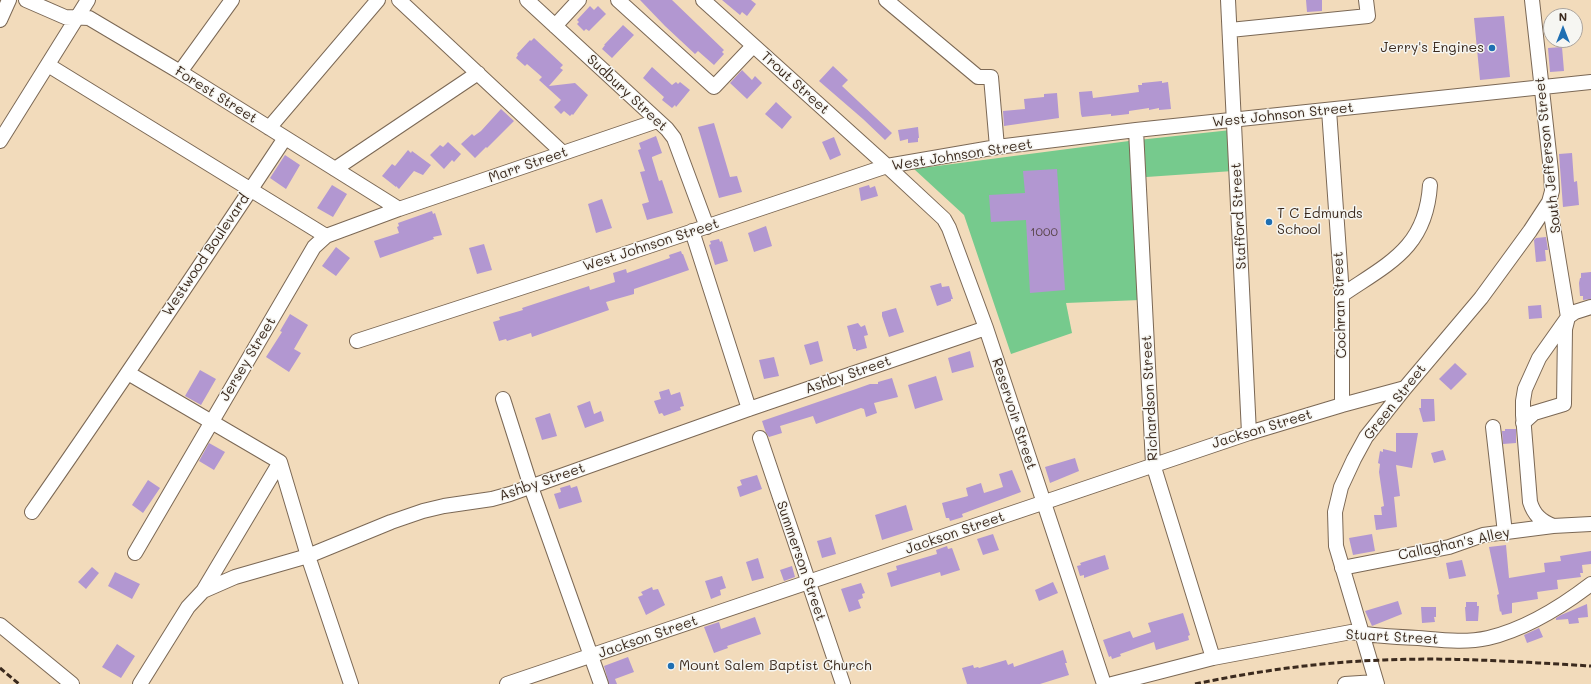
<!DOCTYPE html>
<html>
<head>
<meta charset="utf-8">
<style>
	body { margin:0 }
	#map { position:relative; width:1591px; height:684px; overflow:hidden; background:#f2dbbb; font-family:Mali,sans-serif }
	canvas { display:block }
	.north { position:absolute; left:1543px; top:8px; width:40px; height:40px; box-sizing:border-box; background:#f6f6f2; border:1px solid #aba49d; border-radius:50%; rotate:0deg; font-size:11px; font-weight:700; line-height:16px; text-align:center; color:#3b2a1e }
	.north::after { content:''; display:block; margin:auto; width:14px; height:18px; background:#1f6fb2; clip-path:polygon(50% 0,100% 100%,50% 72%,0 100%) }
</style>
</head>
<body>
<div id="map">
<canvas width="1591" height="684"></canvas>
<div class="north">N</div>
</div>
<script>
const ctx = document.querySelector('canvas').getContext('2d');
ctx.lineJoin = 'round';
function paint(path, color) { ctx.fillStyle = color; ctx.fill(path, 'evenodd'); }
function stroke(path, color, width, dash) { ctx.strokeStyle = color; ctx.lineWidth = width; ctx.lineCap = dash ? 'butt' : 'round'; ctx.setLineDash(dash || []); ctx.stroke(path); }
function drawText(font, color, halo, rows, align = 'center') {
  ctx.font = font + ' Mali,sans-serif'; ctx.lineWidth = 3; ctx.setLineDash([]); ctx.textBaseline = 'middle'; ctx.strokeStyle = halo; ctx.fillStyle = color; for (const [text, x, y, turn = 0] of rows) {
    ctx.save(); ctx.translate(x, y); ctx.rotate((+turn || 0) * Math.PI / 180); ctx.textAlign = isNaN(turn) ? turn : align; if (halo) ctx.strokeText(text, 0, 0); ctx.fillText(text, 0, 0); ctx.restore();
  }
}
paint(new Path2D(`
	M 1231,130 L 1233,171 L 1132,178 L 1140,300 L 1066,303 L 1072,333 L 1011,354 L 964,215 L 914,169 L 1129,141 Z`), '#76ca8d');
paint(new Path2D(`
	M 640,0 L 672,0 L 724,50 L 722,52 L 724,54 L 714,65 L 698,51 L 695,54 L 665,26 Z
	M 722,0 L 751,0 L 756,4 L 747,16 L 742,12 L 740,15 Z
	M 1306,0 L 1322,0 L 1322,11 L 1307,12 Z
	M 590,6 L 594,10 L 598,6 L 606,14 L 589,31 L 586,29 L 584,31 L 577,24 L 579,22 L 577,20 Z
	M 1504,16 L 1510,77 L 1480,80 L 1474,18 Z
	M 623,25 L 634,35 L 612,58 L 602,49 L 605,45 L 604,45 Z
	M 534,38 L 563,65 L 560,68 L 563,70 L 549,86 L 575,83 L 588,95 L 573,115 L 572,114 L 570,116 L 564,111 L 561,114 L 554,107 L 561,100 L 539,80 L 542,77 L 527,64 L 525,66 L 516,58 L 518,55 L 517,54 L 530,40 L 531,41 Z
	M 1562,47 L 1564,71 L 1550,72 L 1548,48 Z
	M 833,66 L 848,80 L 842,86 L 892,133 L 885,140 L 863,119 L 819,81 Z
	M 652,67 L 672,85 L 676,82 L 678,84 L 680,82 L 690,90 L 676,107 L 675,105 L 672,108 L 662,100 L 664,97 L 643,78 Z
	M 742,70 L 752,80 L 755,76 L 762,83 L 747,99 L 730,83 Z
	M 1162,81 L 1162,83 L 1168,82 L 1171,109 L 1159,110 L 1159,108 L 1149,110 L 1149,108 L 1129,111 L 1129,114 L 1111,116 L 1111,114 L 1082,117 L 1081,114 L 1079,92 L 1092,91 L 1093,98 L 1139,92 L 1138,85 L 1142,85 L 1142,83 Z
	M 1057,93 L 1059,118 L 1004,126 L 1003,111 L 1025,109 L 1024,99 L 1044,97 L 1044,94 Z
	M 776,102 L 792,117 L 782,129 L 765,114 Z
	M 501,109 L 514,121 L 487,148 L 486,147 L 475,158 L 461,144 L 472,134 L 474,136 L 481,131 Z
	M 714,123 L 730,177 L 737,176 L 742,192 L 719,198 L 698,127 Z
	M 918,127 L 919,138 L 918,138 L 918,142 L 908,143 L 908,139 L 900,141 L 898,130 Z
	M 656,136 L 662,153 L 652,157 L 652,158 L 659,181 L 662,180 L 673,213 L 647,220 L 642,204 L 649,202 L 640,172 L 645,171 L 638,150 L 641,149 L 639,143 Z
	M 834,137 L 841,155 L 830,160 L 822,142 Z
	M 448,142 L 461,154 L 454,162 L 452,160 L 444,169 L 430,155 L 440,145 L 443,147 Z
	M 408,150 L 411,153 L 412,151 L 431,165 L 423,175 L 414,171 L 399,189 L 396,186 L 396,187 L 382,176 L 392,164 L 395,166 Z
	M 1572,153 L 1574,182 L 1577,181 L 1579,205 L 1563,207 L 1559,154 Z
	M 285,155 L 300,165 L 286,189 L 270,178 Z
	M 1057,169 L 1065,290 L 1030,293 L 1026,220 L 991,222 L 989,195 L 1025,193 L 1023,171 Z
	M 332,185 L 347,194 L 333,217 L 317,208 Z
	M 869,185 L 870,188 L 875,186 L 878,196 L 861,201 L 859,188 Z
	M 602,199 L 612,228 L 596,233 L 588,204 Z
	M 432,211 L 433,214 L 435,213 L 442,235 L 433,237 L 434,239 L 380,258 L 374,241 L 399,233 L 397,227 L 399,226 L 398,223 Z
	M 766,226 L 772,246 L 754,252 L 748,233 Z
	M 1546,237 L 1548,250 L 1545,250 L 1546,261 L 1536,262 L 1534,240 L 1536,238 Z
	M 719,239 L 720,242 L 722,241 L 728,261 L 715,265 L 709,245 L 711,244 L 710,241 Z
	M 484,244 L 492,270 L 477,274 L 469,248 Z
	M 336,247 L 350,258 L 336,276 L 322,266 Z
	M 681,251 L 682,254 L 683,254 L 689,270 L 634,289 L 634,294 L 606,302 L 609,310 L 532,337 L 531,333 L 507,341 L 506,339 L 499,341 L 493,322 L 500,320 L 499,317 L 523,310 L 522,308 L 589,286 L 590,290 L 615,282 L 613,273 L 626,269 L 627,273 L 670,258 L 669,255 Z
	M 1591,272 L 1591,299 L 1583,300 L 1583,296 L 1580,296 L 1579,283 L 1580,278 L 1581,278 L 1581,273 Z
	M 941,283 L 942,287 L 949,286 L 953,299 L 951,299 L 951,301 L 937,306 L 930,286 Z
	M 1541,305 L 1542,318 L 1529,319 L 1528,306 Z
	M 896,308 L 904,332 L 889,337 L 882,316 L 882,312 Z
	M 290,314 L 308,325 L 294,349 L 301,353 L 289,372 L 266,357 L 282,332 L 280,331 Z
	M 858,323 L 861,327 L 865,325 L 868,335 L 864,336 L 867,348 L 856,351 L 856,349 L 853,349 L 847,326 Z
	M 818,341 L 823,361 L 810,365 L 804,345 Z
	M 970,351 L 974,367 L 952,373 L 948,358 Z
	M 774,357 L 779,376 L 764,379 L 759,360 Z
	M 1455,363 L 1467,374 L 1451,390 L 1439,379 Z
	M 200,370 L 216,379 L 201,405 L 185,396 Z
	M 936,376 L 943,400 L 915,409 L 908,385 Z
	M 892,378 L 898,397 L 874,403 L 877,413 L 866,417 L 864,409 L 861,408 L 816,424 L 813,416 L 780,426 L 782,433 L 769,437 L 766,433 L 762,421 L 856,389 L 870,384 L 878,384 L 878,382 Z
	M 669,389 L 671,395 L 680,392 L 684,406 L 680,407 L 681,410 L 664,416 L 662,413 L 659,414 L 654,401 L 661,399 L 659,392 Z
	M 1421,399 L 1434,399 L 1435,421 L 1423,422 L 1419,408 L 1421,408 Z
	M 590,401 L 594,414 L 601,411 L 604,421 L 585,428 L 577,406 Z
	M 550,413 L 557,436 L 542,440 L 535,418 Z
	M 1505,429 L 1516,429 L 1516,443 L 1503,444 L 1502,431 L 1505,431 Z
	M 1396,433 L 1418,433 L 1412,468 L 1396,465 L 1400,496 L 1394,497 L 1397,527 L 1376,530 L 1374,515 L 1382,515 L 1381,507 L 1384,506 L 1379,472 L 1380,464 L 1378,463 L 1380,451 L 1383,452 L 1383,449 L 1396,452 Z
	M 209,443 L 225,452 L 214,470 L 199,461 Z
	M 1443,450 L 1446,460 L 1434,463 L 1431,453 Z
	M 1075,458 L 1079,471 L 1050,483 L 1045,467 Z
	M 1012,470 L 1021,492 L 962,514 L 963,517 L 950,521 L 949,518 L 946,518 L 942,503 L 968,496 L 966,488 L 981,483 L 984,493 L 1003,487 L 999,474 Z
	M 757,475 L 762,489 L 740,497 L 737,487 L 742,485 L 740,480 Z
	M 148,480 L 160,488 L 143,513 L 132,505 Z
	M 570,485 L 571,488 L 577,486 L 582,502 L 559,509 L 554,494 L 561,492 L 560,488 Z
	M 906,505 L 913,530 L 882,540 L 875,515 Z
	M 993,534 L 999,550 L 983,555 L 977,539 Z
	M 1372,534 L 1375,551 L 1353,555 L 1349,538 Z
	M 831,537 L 836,554 L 822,558 L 817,541 Z
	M 1506,545 L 1509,578 L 1545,572 L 1544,563 L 1561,561 L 1560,556 L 1591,551 L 1591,564 L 1582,565 L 1583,573 L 1580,573 L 1581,577 L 1557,580 L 1558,589 L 1537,592 L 1538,599 L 1512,603 L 1512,613 L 1502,615 L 1501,611 L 1500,612 L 1497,595 L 1499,594 L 1489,547 Z
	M 947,546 L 948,549 L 952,548 L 960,570 L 941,576 L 940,572 L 891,587 L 887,573 L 897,570 L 896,566 L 937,554 L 936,550 Z
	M 1105,555 L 1109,569 L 1084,578 L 1084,575 L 1080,576 L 1077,566 L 1081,565 L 1080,563 Z
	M 758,558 L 764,578 L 752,581 L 746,562 Z
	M 1462,560 L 1466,576 L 1449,579 L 1446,563 Z
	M 792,566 L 795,577 L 784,581 L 780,570 Z
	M 92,567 L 99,573 L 86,589 L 78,582 Z
	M 115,572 L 140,584 L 132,599 L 108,586 Z
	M 722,576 L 726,588 L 720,590 L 721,595 L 711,599 L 705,581 Z
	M 1053,582 L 1058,593 L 1039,601 L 1035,590 Z
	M 861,583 L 865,593 L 862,594 L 863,598 L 858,600 L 861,608 L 849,612 L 841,589 Z
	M 652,587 L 653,590 L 658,589 L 665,605 L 646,615 L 638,597 L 643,595 L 641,592 Z
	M 1398,601 L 1402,614 L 1372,626 L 1365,611 Z
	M 1466,602 L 1477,602 L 1477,606 L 1479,606 L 1478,621 L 1466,621 L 1465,607 L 1466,607 Z
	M 1587,604 L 1588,617 L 1578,618 L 1579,623 L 1569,624 L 1568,619 L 1556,620 L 1556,618 L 1561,615 Z
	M 1421,607 L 1436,607 L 1436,617 L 1434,617 L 1435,622 L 1422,623 Z
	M 1183,613 L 1190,635 L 1188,636 L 1189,640 L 1156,650 L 1154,642 L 1120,654 L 1121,656 L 1112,659 L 1111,656 L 1109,657 L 1103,640 L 1130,631 L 1133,638 L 1151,632 L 1148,623 Z
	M 755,617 L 761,634 L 727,646 L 728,648 L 714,653 L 704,627 L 719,622 L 721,629 Z
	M 1539,628 L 1543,637 L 1527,643 L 1524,635 Z
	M 117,644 L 135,656 L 121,678 L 102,667 Z
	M 1063,650 L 1067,663 L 1065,663 L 1069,675 L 1040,684 L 967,684 L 962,668 L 973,665 L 974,668 L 978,667 L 979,668 L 1006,660 L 1008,665 L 1013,663 L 1014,667 Z
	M 628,657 L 634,672 L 615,679 L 617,684 L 609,684 L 604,666 Z`), '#b297d1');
const minor = new Path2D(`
	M 26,0 L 65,17 L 89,18 L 180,72 L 399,209
	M 399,0 L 563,153
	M 527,0 L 667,129 L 674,138 L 707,227
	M 618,0 L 714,87 L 753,46
	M 703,0 L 887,166 L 944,219 L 949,228 L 986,328 L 1104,684
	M 886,0 L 978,77 L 991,77 L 997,147
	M 1228,0 L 1249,433
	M 0,20 L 9,0
	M 555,26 L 579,0
	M 1230,30 L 1368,16 L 1366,0
	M 48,65 L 326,236
	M 180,72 L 232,0
	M 1329,110 L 1342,295 L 1342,405
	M 269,128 L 378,0
	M 1136,130 L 1153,464 L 1213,658
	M 0,141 L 88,0
	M 335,169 L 478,73
	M 692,231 L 749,409
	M 1342,295 C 1389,263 1426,248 1430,185
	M 357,341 L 628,253 L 887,166 L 997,147 L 1136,130 L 1591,82
	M 128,373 L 280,462 L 308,556 L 351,684
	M 503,399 L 531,487 L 601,684
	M 1523,423 L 1534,413 L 1564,404 L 1565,329 L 1568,317 L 1549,202 L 1552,191 L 1551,171 L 1532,0
	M 1493,427 L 1505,533
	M 760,438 L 843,684
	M 32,512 C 118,389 202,263 285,138
	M 1553,526 C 1541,521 1534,515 1530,502 L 1523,415 L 1523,401 L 1525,389 L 1539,358 L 1568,317 L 1575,312 L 1591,307
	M 135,553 L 314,247 L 326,236 L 399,209 L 657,121
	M 1342,568 L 1449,547 L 1483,535 L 1553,526 L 1591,524
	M 203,591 L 280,462
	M 0,625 L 72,684
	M 140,684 L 188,607 L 203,591 L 235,577 L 308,556 L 391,522 L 423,511 L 444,506 L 492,499 L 510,494 L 749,409 L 986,328
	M 507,684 L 1249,433 L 1342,405 L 1405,388
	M 1112,684 L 1213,658 L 1351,632 C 1374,636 1396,637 1418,638 C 1442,640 1465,643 1488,638 C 1526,629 1561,607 1591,584
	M 1345,684 L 1376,682
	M 1377,684 L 1336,546 L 1335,512 L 1341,487 L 1354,459 L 1366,437 L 1405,388 L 1481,298 L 1530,231 L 1549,202`);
stroke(minor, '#7b6855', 16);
stroke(minor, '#fff', 14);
stroke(new Path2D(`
	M 0,668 L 19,684
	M 1195,684 C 1257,671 1321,662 1384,660 C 1453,657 1522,662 1591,666`), '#3b2a1e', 3, [6, 3]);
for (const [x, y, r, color] of [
	[1492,48,4,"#1f6fb2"],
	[1269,222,4,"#1f6fb2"],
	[671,666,4,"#1f6fb2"]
]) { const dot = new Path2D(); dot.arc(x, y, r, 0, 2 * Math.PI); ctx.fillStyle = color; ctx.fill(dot); stroke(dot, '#f6f6f2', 1.5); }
drawText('12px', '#59454b', null, [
	["1000",1044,232]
]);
drawText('14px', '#3b2a1e', '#f6f6f2', [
	["Jerry's Engines",1484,48,"right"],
	["T C Edmunds",1277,214],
	["School",1277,230],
	["Mount Salem Baptist Church",679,666]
], 'left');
drawText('14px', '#3b2a1e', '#f6f6f2', [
	["Trout Street",795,83,42],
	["Sudbury Street",627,93,43],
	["Forest Street",216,95,32],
	["West Johnson Street",1283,115,-6],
	["West Johnson Street",962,155,-9],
	["South Jefferson Street",1548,155,-96],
	["Marr Street",528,165,-19],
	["Stafford Street",1239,216,-93],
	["West Johnson Street",651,245,-18],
	["Westwood Boulevard",206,255,-56],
	["Cochran Street",1340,305,-92],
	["Jersey Street",248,359,-59],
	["Ashby Street",848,375,-19],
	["Richardson Street",1150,398,-93],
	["Green Street",1395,402,-52],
	["Reservoir Street",1014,414,72],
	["Jackson Street",1262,429,-17],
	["Ashby Street",542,482,-19],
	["Jackson Street",955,533,-19],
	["Callaghan's Alley",1454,544,-12],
	["Summerson Street",801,561,71],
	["Jackson Street",648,637,-19],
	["Stuart Street",1392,637,3]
]);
</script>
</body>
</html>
